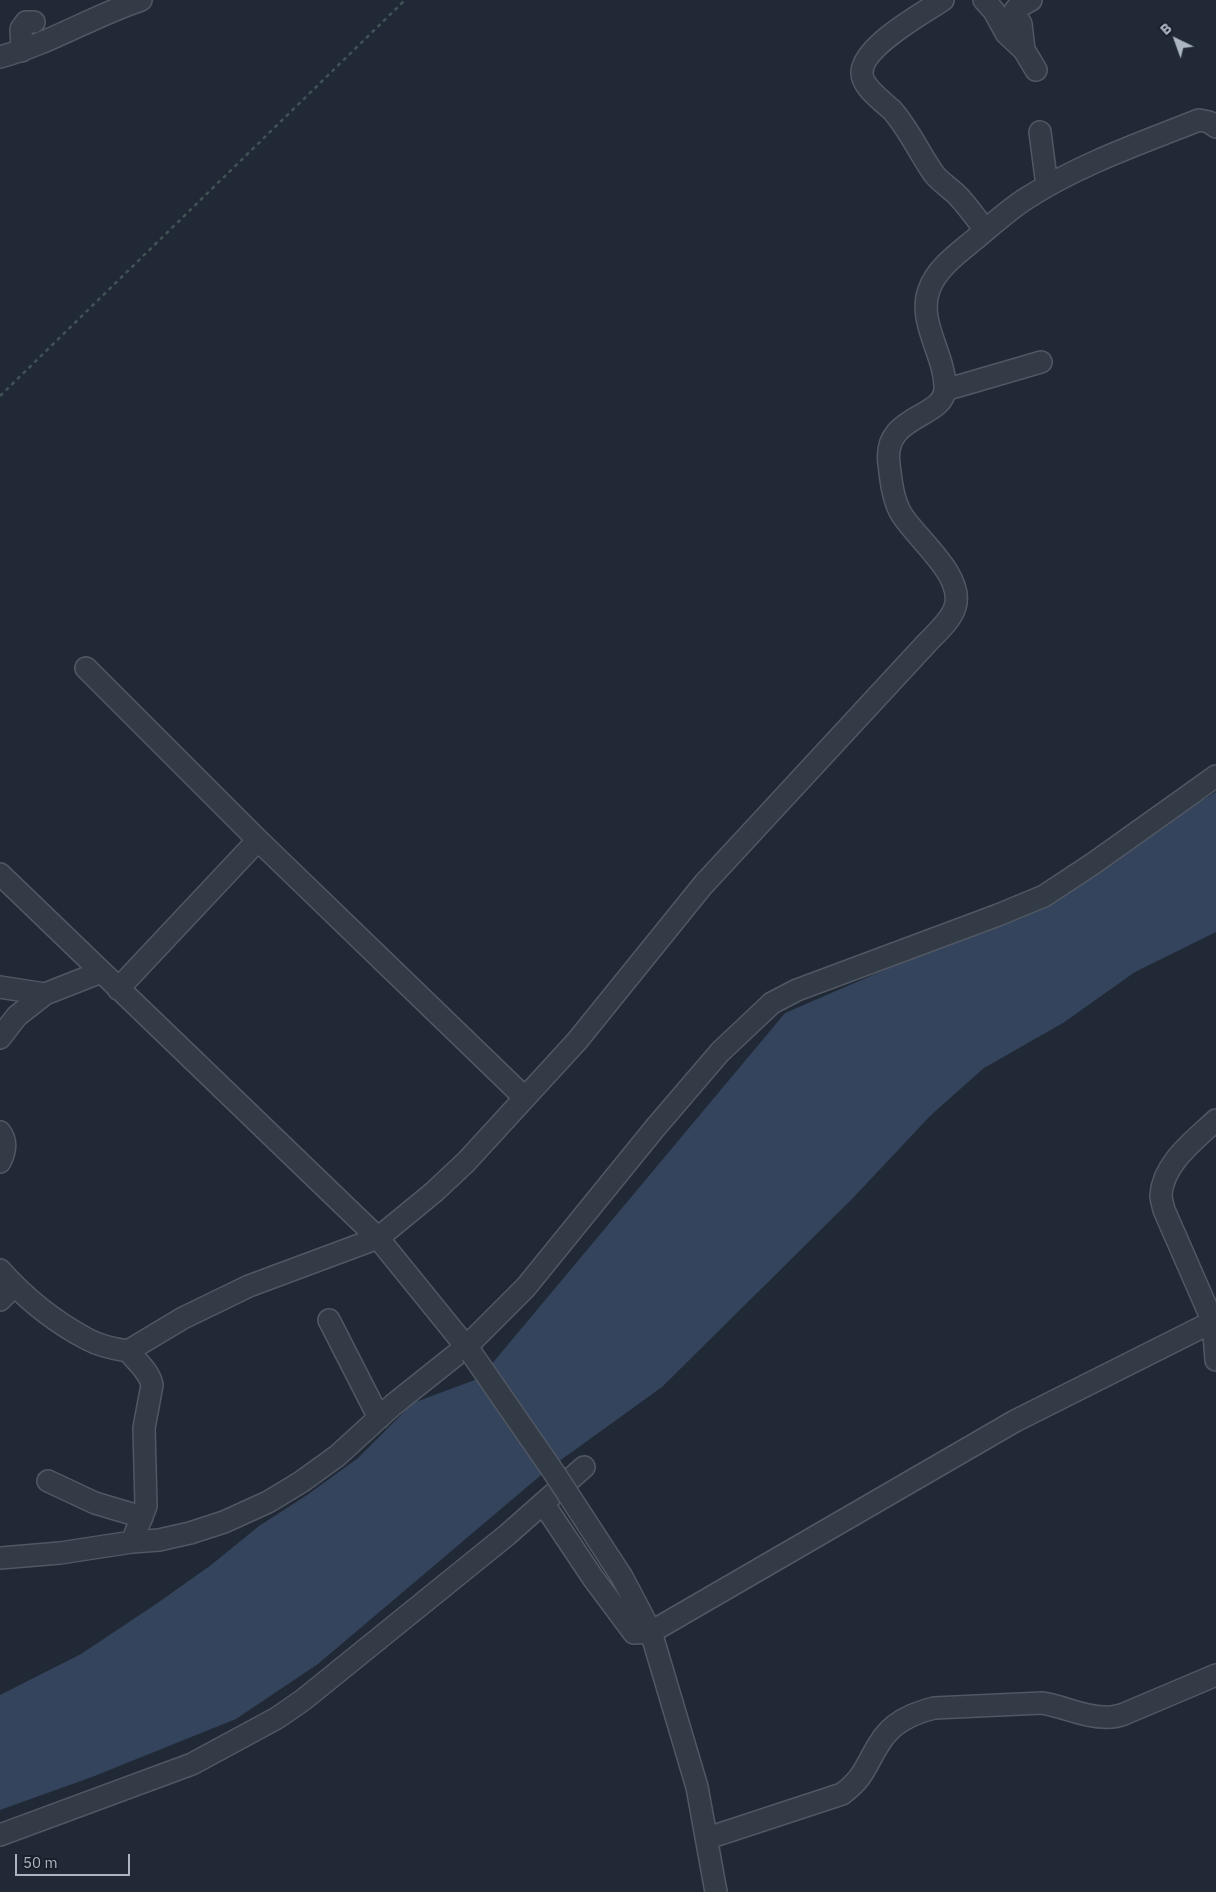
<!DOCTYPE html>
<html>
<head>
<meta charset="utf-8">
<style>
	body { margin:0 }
	#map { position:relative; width:1216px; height:1892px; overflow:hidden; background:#202935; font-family:"IBM Plex Sans",sans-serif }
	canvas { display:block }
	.north { position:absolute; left:1151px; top:15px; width:50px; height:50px; -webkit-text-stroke:4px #19202a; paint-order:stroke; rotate:318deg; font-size:14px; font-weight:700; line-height:20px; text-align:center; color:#adb5c3 }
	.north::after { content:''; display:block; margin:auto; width:18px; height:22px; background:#adb5c3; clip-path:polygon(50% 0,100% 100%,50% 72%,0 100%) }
	.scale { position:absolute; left:15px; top:1854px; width:115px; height:22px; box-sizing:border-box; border:2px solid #adb5c3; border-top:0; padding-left:6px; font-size:15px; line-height:18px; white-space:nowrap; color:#adb5c3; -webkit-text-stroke:4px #19202a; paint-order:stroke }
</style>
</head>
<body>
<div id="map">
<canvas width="1216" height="1892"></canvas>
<div class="north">B</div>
<div class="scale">50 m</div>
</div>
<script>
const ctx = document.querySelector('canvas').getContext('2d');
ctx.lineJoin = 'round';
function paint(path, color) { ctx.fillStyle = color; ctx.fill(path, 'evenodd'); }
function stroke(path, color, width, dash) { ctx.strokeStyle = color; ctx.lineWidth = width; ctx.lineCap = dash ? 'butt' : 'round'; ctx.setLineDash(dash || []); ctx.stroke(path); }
paint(new Path2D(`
	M 1216,792 L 1216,932 L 1135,972 L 1063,1023 L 984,1068 L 931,1115 L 853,1198 L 662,1387 L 547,1470 L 318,1664 L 236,1719 L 92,1777 L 0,1810 L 0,1695 L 81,1654 L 156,1604 L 211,1565 L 259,1526 L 307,1495 L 358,1458 L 413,1403 L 480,1378 L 785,1013 L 1074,888 L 1171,820 Z`), '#34445c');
const minor = new Path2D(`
	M 943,0 C 923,13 863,46 862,72 C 861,86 882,101 892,110 C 909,129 919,153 934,174 C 941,183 952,189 959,197 C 969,208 977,219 985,230
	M 984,0 L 994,11 L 1006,33 L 1024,50 L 1036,70
	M 1024,50 L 1021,24 L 1014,12 L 1017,8 L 1031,0
	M 22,51 L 21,29 L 26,22 L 34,22
	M 0,57 C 49,44 93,16 141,0
	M 1040,132 L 1047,186
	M 945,390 L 1041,362
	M 86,668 L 258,840 L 524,1097
	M 0,874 L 378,1238 L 472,1354
	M 0,987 L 45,994
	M 118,989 L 258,840
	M 0,1038 L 17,1016 L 45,994 L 101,972
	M 1216,1120 C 1195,1140 1163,1163 1161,1195 C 1161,1200 1163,1205 1164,1210 L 1213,1322 L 1216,1360
	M 0,1132 C 7,1141 5,1152 0,1162
	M 0,1270 C 24,1297 55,1322 87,1339 C 100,1346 114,1349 128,1351 L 183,1318 L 249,1286 L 378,1238 L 434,1192 L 466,1162 L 577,1041 L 703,885 L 925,645 C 935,634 951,621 955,607 C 965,576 917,539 902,515 C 893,501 891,481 889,464 C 882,414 944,419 945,389 C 946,356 917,322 929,290 C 936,269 958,253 974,240 C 991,226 1008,210 1027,198 C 1080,164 1141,143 1199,120 L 1209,122 L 1216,127
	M 0,1300 L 14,1286
	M 329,1320 L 379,1418
	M 128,1351 C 136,1361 150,1372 152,1385 L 144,1428 L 146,1506 L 132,1542
	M 48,1481 L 95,1503 L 142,1517
	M 543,1503 L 593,1578 L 634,1633 L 651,1632 L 1015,1421 L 1216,1320
	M 0,1558 L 60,1553 L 132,1542 L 159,1540 L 190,1533 L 224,1522 L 268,1502 L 301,1482 L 337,1456 L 393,1405 L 467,1346 L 526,1287 L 655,1128 L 720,1052 L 772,1003 L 797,990 L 998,915 L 1044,896 L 1094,863 L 1216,776
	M 622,1577 L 651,1632 L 697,1787 L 716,1892
	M 0,1835 L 192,1764 L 277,1718 L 303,1700 L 507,1535 L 584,1467
	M 708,1838 L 842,1794 C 865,1777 865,1766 879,1744 C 891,1723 911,1714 934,1708 L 1042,1703 C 1063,1706 1083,1717 1104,1717 C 1111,1718 1118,1716 1124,1714 L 1216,1675`);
stroke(minor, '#515864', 24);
stroke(new Path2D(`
	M 0,396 L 405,0`), '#415356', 2.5, [4, 4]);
stroke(minor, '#333b46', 21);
const minorBridge = new Path2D(`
	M 472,1354 L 555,1474 L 622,1577`);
stroke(minorBridge, '#515864', 24, []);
stroke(minorBridge, '#333b46', 21);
</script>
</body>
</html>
